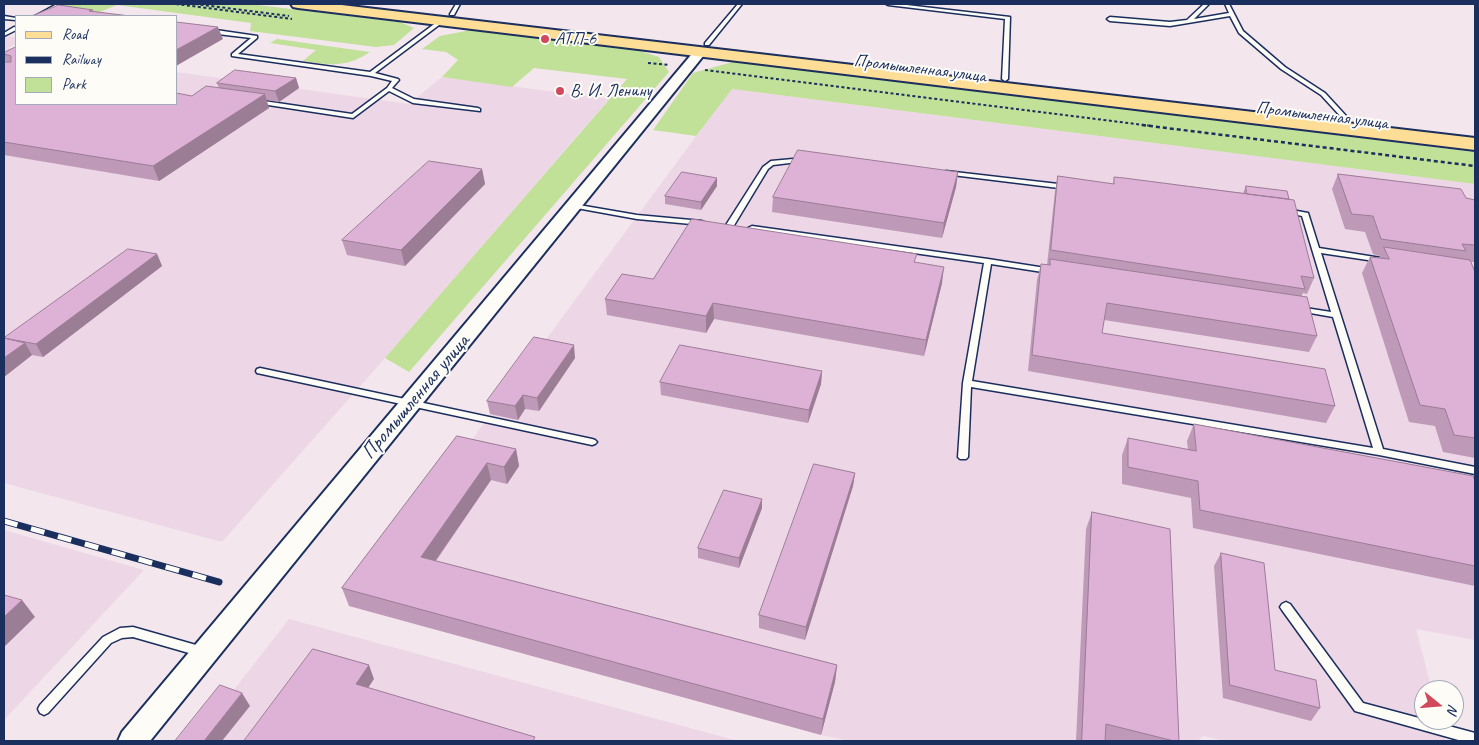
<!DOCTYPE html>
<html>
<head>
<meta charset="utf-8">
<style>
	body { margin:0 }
	#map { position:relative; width:1479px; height:745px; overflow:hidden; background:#f4e6ed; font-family:Caveat,sans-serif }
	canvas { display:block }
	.frame { position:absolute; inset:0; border:5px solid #1b2f5e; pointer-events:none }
	.legend { position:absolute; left:15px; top:15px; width:162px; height:90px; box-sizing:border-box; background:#fdfcf7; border:1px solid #a3aaba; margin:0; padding:6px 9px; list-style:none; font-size:15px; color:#1b2f5e }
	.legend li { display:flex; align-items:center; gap:10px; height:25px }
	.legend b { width:25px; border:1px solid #a3aaba }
	.north { position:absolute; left:1414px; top:680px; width:50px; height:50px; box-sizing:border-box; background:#fdfcf7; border:1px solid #a3aaba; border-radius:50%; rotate:107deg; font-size:14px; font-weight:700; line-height:20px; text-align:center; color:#1b2f5e }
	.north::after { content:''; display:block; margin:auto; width:18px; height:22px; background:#d1495b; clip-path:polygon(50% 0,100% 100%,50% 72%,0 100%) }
</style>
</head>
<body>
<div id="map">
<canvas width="1479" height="745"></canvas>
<div class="frame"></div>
<ul class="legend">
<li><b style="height:6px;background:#fedd96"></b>Road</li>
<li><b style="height:6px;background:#1b2f5e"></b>Railway</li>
<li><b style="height:14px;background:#c1e098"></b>Park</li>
</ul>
<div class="north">N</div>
</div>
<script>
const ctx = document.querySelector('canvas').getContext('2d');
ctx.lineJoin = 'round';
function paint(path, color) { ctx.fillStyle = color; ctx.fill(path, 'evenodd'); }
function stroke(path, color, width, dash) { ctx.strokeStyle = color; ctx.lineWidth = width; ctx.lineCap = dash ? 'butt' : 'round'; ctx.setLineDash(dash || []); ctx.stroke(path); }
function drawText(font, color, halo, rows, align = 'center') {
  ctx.font = font + ' Caveat,sans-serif'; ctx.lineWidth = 4; ctx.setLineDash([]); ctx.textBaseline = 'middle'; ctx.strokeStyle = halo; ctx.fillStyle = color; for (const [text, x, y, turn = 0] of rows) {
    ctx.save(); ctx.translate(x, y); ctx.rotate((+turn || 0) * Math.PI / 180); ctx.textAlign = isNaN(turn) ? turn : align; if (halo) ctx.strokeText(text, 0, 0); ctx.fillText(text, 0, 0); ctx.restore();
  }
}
paint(new Path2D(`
	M 4,36 L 16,37 L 16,44 L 8,48 L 16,49 L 16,104 L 176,104 L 176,72 L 409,104 L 442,77 L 609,99 L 385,358 L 222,542 L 4,483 Z
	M 731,89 L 1475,184 L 1475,640 L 1416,629 L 1432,690 L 1424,690 L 1424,720 L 1440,720 L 1445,740 L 1225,741 L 1203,736 L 1198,741 L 850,741 L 821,735 L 349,606 Z
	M 4,530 L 144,570 L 4,720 Z
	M 289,619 L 738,741 L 194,741 Z`), '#edd6e6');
paint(new Path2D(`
	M 66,4 L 249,4 L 400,22 L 414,28 L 394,45 L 376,47 L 250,31 L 251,23 L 117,5 L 97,13 L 45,16 Z
	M 466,18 L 677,43 L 674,46 L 463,21 Z
	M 476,29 L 637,50 L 659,57 L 669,72 L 409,372 L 385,358 L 627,79 L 534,68 L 512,87 L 442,77 L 458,60 L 446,52 L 422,49 L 440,36 Z
	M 277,39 L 370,52 C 346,68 330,65 303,61 L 316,50 L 270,43 Z
	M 723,48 L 999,81 L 999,83 L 721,51 Z
	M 736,61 L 1475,152 L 1475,184 L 732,89 L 696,136 L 653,130 L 693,73 Z
	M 1014,83 L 1475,137 L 1475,140 L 1013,85 Z`), '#c1e098');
const service = new Path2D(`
	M 57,4 L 62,4 L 40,16 L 35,16 Z
	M 456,4 L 460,4 L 454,15 L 450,15 L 450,14 Z
	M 738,4 L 742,4 L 709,45 L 705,45 L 705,43 Z
	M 886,4 L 898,4 L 1010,17 L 1008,79 L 1005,81 L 1002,79 L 1005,19 L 888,5 Z
	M 1204,4 L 1209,4 L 1194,19 L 1229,13 L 1225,4 L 1229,4 L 1243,31 L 1285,67 L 1325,93 L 1348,118 L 1348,120 L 1344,120 L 1321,95 L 1281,69 L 1239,33 L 1230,16 L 1170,26 L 1110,21 L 1107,19 L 1110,17 L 1170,22 L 1187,20 Z
	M 4,16 L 16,18 L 16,20 L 4,19 Z
	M 441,19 L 443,20 L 443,22 L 375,73 L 398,79 L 399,80 L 392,88 L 414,99 L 478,108 L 480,109 L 480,111 L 413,103 L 389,91 L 353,118 L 255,103 L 255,101 L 257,100 L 352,114 L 387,88 L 392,81 L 371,76 L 232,56 L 232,54 L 251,38 L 209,33 L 206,31 L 209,29 L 257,36 L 257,38 L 238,54 L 370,72 Z
	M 14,27 L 16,27 L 16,30 L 4,36 L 4,33 Z
	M 804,158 L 807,160 L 806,161 L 773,165 L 768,169 L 733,227 L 727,227 L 726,225 L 763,167 L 771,161 Z
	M 946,171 L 1067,185 L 1070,187 L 1067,189 L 944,174 L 944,172 Z
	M 573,204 L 637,215 L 702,221 L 706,223 L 702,225 L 637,219 L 571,207 L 571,205 Z
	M 1286,209 L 1308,213 L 1319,248 L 1381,258 L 1385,260 L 1381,262 L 1321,253 L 1383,449 L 1475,467 L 1475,474 L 1379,455 L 971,387 L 968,457 L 966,459 L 960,459 L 958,457 L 963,383 L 984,263 L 752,230 L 748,228 L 752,226 L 988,259 L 1052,269 L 1053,271 L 1049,273 L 991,264 L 972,381 L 1373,448 L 1333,317 L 1299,311 L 1295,309 L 1299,307 L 1331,312 L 1302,216 L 1284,212 L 1284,210 Z
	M 260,368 L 592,439 L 595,440 L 597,442 L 595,444 L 592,445 L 257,373 L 256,371 L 257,369 Z
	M 1286,602 L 1290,604 L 1363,703 L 1475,733 L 1475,741 L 1462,741 L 1355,711 L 1282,610 L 1280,607 L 1282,604 Z
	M 133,627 L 203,647 L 207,648 L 209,652 L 207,656 L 203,657 L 133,637 L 122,638 L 111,643 L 48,713 L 44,715 L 40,713 L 38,709 L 40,705 L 103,637 L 120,628 Z`);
const tertiary = new Path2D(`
	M 700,48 L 706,52 L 704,55 L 150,741 L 118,741 L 122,732 L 696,49 Z`);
const primary = new Path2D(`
	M 291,4 L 333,4 L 1475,138 L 1475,150 L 298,8 L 293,7 Z`);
stroke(service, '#1b2f5e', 3);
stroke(tertiary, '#1b2f5e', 4);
stroke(primary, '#1b2f5e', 4);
stroke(new Path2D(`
	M 176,4 L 292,19
	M 195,4 L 289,16
	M 648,63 L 669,65
	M 705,70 L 1152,126`), '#1b2f5e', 2, [3, 2.5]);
stroke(new Path2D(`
	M 1142,125 L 1475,166`), '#1b2f5e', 2.5, [4, 3]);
paint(service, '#fdfcf7');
paint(tertiary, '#fdfcf7');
paint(primary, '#fedd96');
const rail = new Path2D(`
	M 4,521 L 219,582`);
stroke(rail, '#1b2f5e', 7);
stroke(rail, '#fdfcf7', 5, [14]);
paint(new Path2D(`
	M 16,47 L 16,104 L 192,96 L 219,88 L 217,83 L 296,78 L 299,88 L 279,102 L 266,100 L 269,108 L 159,181 L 4,155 L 4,62 L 6,62 L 4,57 L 4,53 Z
	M 482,169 L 485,184 L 405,266 L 347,255 L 342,240 Z
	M 958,172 L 956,187 L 942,238 L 772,212 L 773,197 Z
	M 1338,174 L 1475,200 L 1475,262 L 1470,262 L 1475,272 L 1475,458 L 1443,452 L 1435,426 L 1409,422 L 1362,273 L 1370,257 L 1379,258 L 1380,256 L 1373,254 L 1365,232 L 1345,229 L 1332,189 Z
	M 1058,176 L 1113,184 L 1114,177 L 1243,193 L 1246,186 L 1289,199 L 1314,278 L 1307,294 L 1303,293 L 1301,297 L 1317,336 L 1309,352 L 1104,320 L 1102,333 L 1335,406 L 1326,423 L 1028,371 L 1037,280 L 1041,264 L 1047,265 L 1055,191 Z
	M 717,178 L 717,186 L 701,210 L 665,204 L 665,196 Z
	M 157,254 L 162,266 L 43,357 L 32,355 L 4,377 L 4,338 Z
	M 915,262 L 942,283 L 924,356 L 714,319 L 706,333 L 607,315 L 605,299 L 653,279 Z
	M 575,358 L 539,411 L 525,409 L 518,420 L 490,414 L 487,401 Z
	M 822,371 L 821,384 L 808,423 L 661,395 L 660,382 Z
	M 1194,424 L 1475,481 L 1475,586 L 1193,528 L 1191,498 L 1122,484 L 1122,455 L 1128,438 L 1188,450 L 1187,441 Z
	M 457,436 L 516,449 L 519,466 L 507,484 L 491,480 L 436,561 L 837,665 L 835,682 L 821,735 L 349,606 L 342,588 Z
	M 855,473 L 853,486 L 805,640 L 759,628 L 759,615 Z
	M 762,508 L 739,568 L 698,558 L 698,548 Z
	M 1092,512 L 1179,741 L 1076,741 L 1086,529 Z
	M 1221,553 L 1275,670 L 1320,708 L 1311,721 L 1223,698 L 1214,566 Z`), '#bf99b8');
paint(new Path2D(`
	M 218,27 L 223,39 L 176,66 L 176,50 Z
	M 296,78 L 299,88 L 279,102 L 275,91 Z
	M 265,94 L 269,108 L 159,181 L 153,166 Z
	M 482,169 L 485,184 L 405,266 L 401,250 Z
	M 958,172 L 956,187 L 942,238 L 944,223 Z
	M 717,178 L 717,186 L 701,210 L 701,202 Z
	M 157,254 L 162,266 L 43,357 L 36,344 Z
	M 944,267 L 942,283 L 924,356 L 926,340 Z
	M 713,303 L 714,319 L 706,333 L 706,316 Z
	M 25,343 L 32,355 L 4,377 L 4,358 Z
	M 574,345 L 575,358 L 539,411 L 537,398 Z
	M 822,371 L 821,384 L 808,423 L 809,410 Z
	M 523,395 L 525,409 L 518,420 L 515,406 Z
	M 516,449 L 519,466 L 507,484 L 504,467 Z
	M 487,463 L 491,480 L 426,574 L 421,557 Z
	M 855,473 L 853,486 L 805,640 L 806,627 Z
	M 762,499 L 762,508 L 739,568 L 739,558 Z
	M 22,600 L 35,617 L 4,647 L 4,617 Z
	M 369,665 L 374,679 L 362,697 L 356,684 Z
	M 837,665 L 835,682 L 821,735 L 823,719 Z
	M 242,693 L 250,706 L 222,741 L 204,741 Z`), '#9b7d96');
const building = new Path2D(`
	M 59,5 L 93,10 L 89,11 L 130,16 L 32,16 Z
	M 176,22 L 218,27 L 176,50 Z
	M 16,47 L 16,104 L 176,104 L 176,93 L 192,96 L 206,86 L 265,94 L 153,166 L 4,142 L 4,62 L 11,62 L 11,56 L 4,54 L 4,53 Z
	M 235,70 L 296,78 L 275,91 L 217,83 Z
	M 798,150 L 958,172 L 944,223 L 773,197 Z
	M 429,161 L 482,169 L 401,250 L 342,240 Z
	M 682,172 L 717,178 L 701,202 L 665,196 Z
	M 1338,174 L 1461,189 L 1466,198 L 1475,200 L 1475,245 L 1462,244 L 1466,251 L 1381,239 L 1373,216 L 1352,214 Z
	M 1058,176 L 1114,184 L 1114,177 L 1124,178 L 1294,200 L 1314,278 L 1301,276 L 1305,289 L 1051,250 Z
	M 1246,186 L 1287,191 L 1289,199 L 1247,194 Z
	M 692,219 L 917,254 L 914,262 L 944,267 L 926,340 L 713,303 L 706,316 L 605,299 L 622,274 L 653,279 Z
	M 1384,247 L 1470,260 L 1475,272 L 1475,438 L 1454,435 L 1445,409 L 1420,405 L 1370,257 L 1389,259 Z
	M 128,249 L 157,254 L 36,344 L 4,338 Z
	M 1050,259 L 1307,297 L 1317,336 L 1107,303 L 1102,333 L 1325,369 L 1335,406 L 1032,355 L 1041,264 L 1050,265 Z
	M 534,337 L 574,345 L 537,398 L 523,395 L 515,406 L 487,401 Z
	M 4,338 L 25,343 L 4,358 Z
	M 680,345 L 822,371 L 809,410 L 660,382 Z
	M 1194,424 L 1473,476 L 1475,481 L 1475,566 L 1200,510 L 1198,481 L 1128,467 L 1128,438 L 1196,451 Z
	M 457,436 L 516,449 L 504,467 L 487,463 L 421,557 L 837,665 L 823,719 L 342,588 Z
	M 814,464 L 855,473 L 806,627 L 759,615 Z
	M 724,490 L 762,499 L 739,558 L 698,548 Z
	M 1092,512 L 1170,529 L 1179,741 L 1174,741 L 1106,724 L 1105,741 L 1082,741 Z
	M 1221,553 L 1264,563 L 1275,670 L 1316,680 L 1320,708 L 1230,685 Z
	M 4,595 L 22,600 L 4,617 Z
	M 313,649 L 369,665 L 356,684 L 535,737 L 533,741 L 244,741 Z
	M 220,685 L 242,693 L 204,741 L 175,741 Z`);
paint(building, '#deb2d6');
stroke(building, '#9b7d96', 1);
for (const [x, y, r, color] of [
	[545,39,5,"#d1495b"],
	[560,91,5,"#d1495b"]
]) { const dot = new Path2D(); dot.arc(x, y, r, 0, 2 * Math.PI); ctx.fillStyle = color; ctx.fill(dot); stroke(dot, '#fdfcf7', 2); }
drawText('18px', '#1b2f5e', '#fdfcf7', [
	["АТП-6",555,39],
	["В. И. Ленину",570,91]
], 'left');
drawText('18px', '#1b2f5e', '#fdfcf7', [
	["Промышленная улица",920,69,7],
	["Промышленная улица",1322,116,7]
]);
drawText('21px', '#1b2f5e', '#fdfcf7', [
	["Промышленная улица",416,397,-50]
]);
</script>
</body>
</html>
